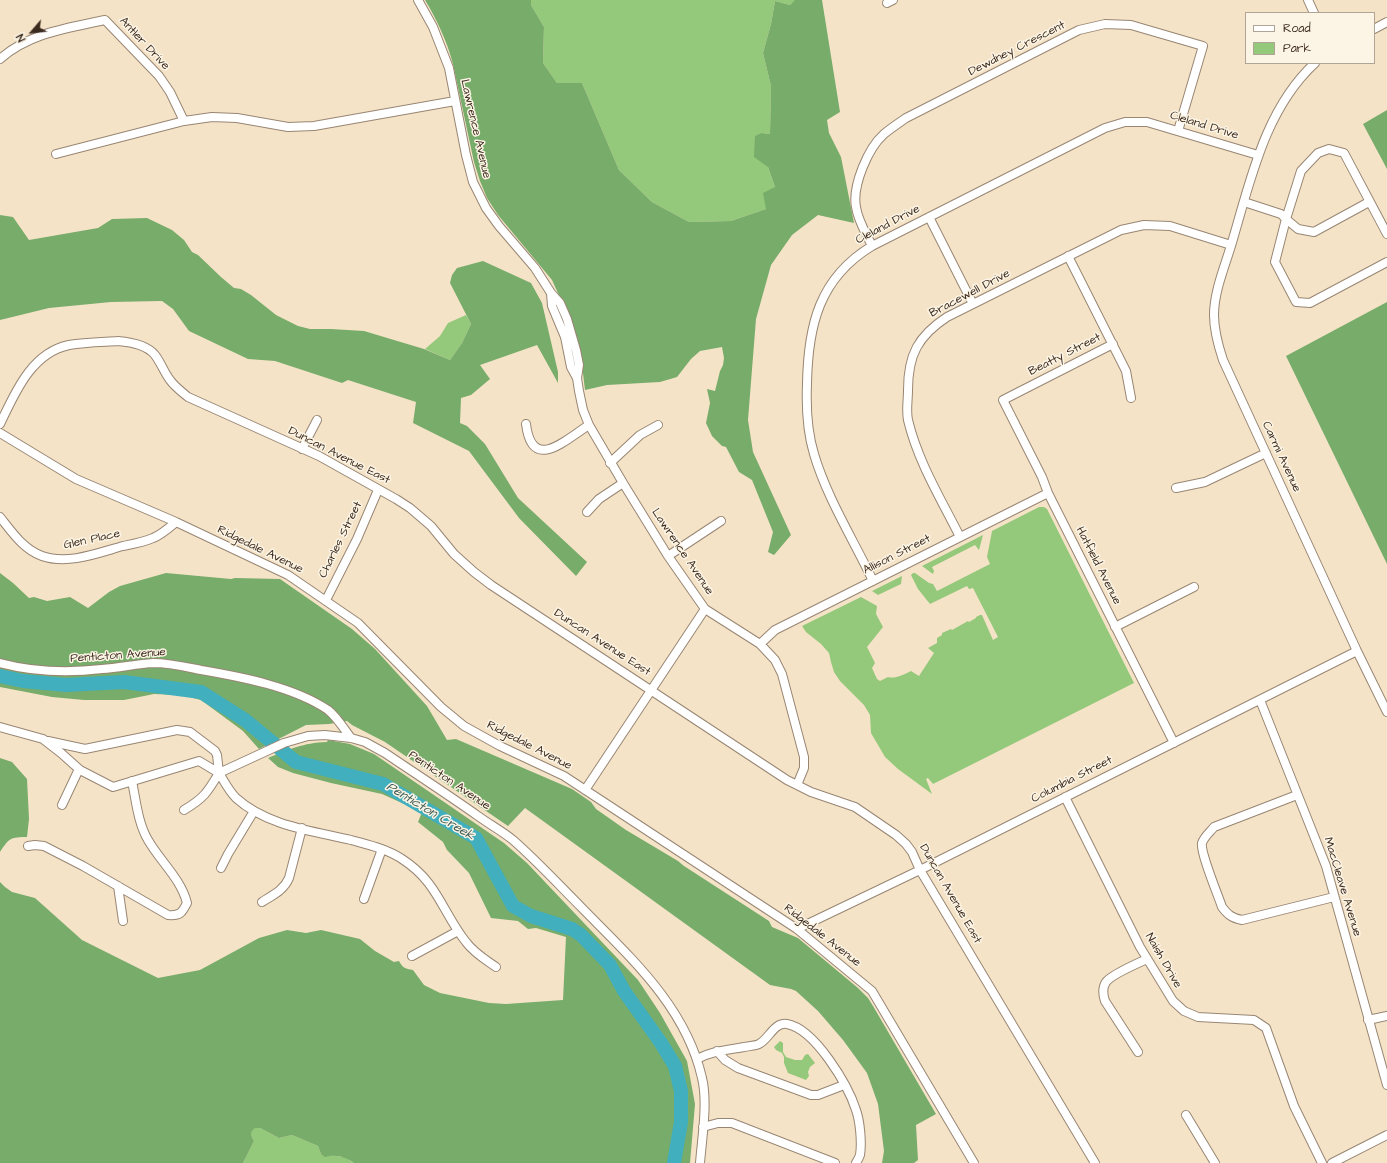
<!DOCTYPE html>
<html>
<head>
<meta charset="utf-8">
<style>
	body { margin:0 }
	#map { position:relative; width:1387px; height:1163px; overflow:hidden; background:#f5e3c8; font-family:"Architects Daughter",sans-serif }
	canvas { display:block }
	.legend { position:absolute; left:1245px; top:12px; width:130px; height:52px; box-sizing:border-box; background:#fcf5e5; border:1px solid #afa495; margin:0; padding:5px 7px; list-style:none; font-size:12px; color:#3b2a1e }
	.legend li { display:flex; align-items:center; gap:8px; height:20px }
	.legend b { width:20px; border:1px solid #afa495 }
	.north { position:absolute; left:12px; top:12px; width:40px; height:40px; -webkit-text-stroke:3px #fcf5e5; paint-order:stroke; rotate:242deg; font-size:11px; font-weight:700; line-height:16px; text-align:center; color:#3b2a1e }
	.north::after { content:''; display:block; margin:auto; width:14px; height:18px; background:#3b2a1e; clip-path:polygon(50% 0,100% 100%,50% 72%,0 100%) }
</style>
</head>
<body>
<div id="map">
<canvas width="1387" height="1163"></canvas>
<ul class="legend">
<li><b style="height:5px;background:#fff"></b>Road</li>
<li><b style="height:11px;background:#94c87a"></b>Park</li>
</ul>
<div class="north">N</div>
</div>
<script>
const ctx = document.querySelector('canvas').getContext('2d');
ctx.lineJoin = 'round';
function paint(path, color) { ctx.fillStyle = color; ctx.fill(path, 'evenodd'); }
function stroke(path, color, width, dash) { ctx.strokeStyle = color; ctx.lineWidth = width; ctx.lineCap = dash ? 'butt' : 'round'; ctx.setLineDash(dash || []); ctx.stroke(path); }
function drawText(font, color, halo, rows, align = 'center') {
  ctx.font = font + ' "Architects Daughter",sans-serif'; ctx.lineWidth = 3; ctx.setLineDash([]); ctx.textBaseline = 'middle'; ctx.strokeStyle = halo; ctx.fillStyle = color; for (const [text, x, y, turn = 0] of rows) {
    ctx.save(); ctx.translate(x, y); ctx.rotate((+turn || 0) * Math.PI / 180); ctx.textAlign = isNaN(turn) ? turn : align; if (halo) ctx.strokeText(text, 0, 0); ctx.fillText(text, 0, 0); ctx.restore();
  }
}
paint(new Path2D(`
	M 531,0 L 795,0 L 795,1 L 790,5 L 775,1 L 771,24 L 763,53 L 771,86 L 770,134 L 762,133 L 768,167 L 775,187 L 766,209 L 731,221 L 689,222 L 652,202 L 619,170 L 582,83 L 557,83 L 543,63 L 544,27 L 531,5 Z
	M 466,315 L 471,324 L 462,343 L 450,360 L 425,349 L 440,336 L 448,323 Z
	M 1039,507 L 1044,507 L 1047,509 L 1134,683 L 933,784 L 928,778 L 926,779 L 932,794 L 898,769 L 885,757 L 871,733 L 870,715 L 864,705 L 840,681 L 834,672 L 831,662 L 829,653 L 821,644 L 806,632 L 802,626 L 861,597 L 877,606 L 876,614 L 883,627 L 867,647 L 875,663 L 872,668 L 877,679 L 880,681 L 888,677 C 895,679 903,675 911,671 L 919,676 L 934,653 L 928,648 L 937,643 L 937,638 L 942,635 L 942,633 L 951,629 L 952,630 L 968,621 L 969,622 L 976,618 L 976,617 L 980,615 L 982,615 L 993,640 L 998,637 L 973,588 L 969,589 L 967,586 L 930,604 L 918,589 L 911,575 L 913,573 L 915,573 L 929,583 L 933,584 L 937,591 L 990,564 L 987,557 L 992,531 Z
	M 983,535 L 979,550 L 975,545 L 932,567 L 934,571 L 933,574 L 922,566 Z
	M 902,576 L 901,584 L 878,595 L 872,591 Z
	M 780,1041 L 783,1043 L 783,1052 L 786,1057 L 795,1060 L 802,1060 L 805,1055 L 808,1054 L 815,1063 L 810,1067 L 808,1072 L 809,1076 L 806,1080 L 788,1073 L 784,1063 L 784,1057 L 782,1053 L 776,1050 L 774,1047 Z
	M 254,1128 L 260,1128 L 279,1138 L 292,1135 L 318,1146 L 321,1154 L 344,1157 L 354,1163 L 243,1163 L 254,1141 C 251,1135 249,1132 254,1128 Z`), '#94c87a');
paint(new Path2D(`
	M 425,0 L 531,0 L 531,5 L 544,27 L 543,63 L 557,83 L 582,83 L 619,170 L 652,202 L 689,222 L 731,221 L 766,209 L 763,193 L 775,187 L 768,167 L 754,157 L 755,136 L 762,133 L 770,134 L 771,86 L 763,53 L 771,24 L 775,1 L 790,5 L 795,0 L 822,0 L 840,112 L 827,120 L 829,133 L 841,157 L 854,223 L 818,215 L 792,235 L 771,265 L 756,319 L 748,420 L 753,452 L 791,535 L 774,555 L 768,552 L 773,532 L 752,480 L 739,472 L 726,447 L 722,446 L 712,436 L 706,423 L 710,403 L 707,389 L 715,391 L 720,371 L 723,365 L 724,358 L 722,347 L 700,351 L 691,359 L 677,377 L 660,382 L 607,385 L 585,390 L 582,365 L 562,302 L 552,280 L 498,215 L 487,198 L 480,181 L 474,162 L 453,64 C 447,41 437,20 425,0 Z
	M 1387,110 L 1387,169 L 1363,124 Z
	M 0,215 L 13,217 L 29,240 L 98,228 L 112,219 L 147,218 L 172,230 L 184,240 L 192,252 L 198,255 L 221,277 L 234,288 L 241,289 L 251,295 L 276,315 L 298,326 L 310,329 L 331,329 L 364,331 L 424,349 L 450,360 L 462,343 L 471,324 L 450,283 L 452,275 L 457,268 L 483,261 L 531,283 L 542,303 L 558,372 L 558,383 L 537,345 L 480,365 L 490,379 L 471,395 L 461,398 L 460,423 L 467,426 L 485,444 L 518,498 L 587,562 L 576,576 L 519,518 L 469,451 L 413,423 L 416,402 L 348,380 L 342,383 L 275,361 L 248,359 L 189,331 L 173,309 L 162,301 L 111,302 L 49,308 L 0,320 Z
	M 1387,302 L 1387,564 L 1286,356 Z
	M 0,573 L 13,583 L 29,598 L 34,597 L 47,601 L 70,597 L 88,608 L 109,592 L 120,586 L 166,573 L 231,579 L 235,578 L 280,579 L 352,629 L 375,649 L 427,706 L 447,740 L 456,739 L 572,789 L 591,802 L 596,809 L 626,830 L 678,861 L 684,866 L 769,921 L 772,927 L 798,938 L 858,988 L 868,998 L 873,1006 L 936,1114 L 916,1125 L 918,1160 L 914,1163 L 882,1163 L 884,1151 L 878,1104 L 867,1073 L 843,1040 L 818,1011 L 796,991 L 791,989 L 770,985 L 525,808 L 508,826 L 385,742 L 352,725 L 347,721 L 329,724 L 306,725 L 259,749 L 243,731 L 201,700 L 181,695 L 154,694 L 124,700 L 84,700 L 52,697 L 0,687 Z
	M 328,740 L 350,744 L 374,754 L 504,843 L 527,863 L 638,980 L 660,1013 L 687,1061 L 695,1104 L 690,1163 L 354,1163 C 345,1157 336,1154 325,1157 L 321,1154 L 318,1146 L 292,1135 L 279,1138 L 260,1128 L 255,1128 C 249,1132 251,1135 254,1141 L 243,1163 L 0,1163 L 0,882 L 5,887 L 12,892 L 35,898 L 82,940 L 158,978 L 200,970 L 259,938 L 287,930 L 306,933 L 321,930 L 360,939 L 375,951 L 394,962 L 399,961 C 402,967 405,969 413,970 L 424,985 L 440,993 L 489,1003 L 506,1004 L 563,1000 L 566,937 L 536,928 L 528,929 L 518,921 L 491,918 L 469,873 L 447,850 L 443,842 L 418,822 L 422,812 L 382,794 L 331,783 L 293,773 L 278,767 L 268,758 C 291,749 302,743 327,742 Z
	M 0,758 L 12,762 L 27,779 L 29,819 L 27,837 C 11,837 9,838 0,852 Z`), '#77ac6a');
stroke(new Path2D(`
	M 0,676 L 23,681 L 66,685 L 124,682 L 201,692 L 245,720 L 296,762 L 383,784 L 476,838 L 513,906 L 531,916 L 572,929 L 581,935 L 610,965 L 624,991 L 661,1043 L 675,1066 L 681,1091 L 681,1122 L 674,1163`), '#41afbe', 14);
const minor = new Path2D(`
	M 418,0 L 433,27 L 449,68 L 466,155 L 473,182 L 486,208 L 499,226 L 535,268 L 551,293 L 560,303 L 567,319 L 576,350 L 579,365 L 577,378 L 579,391 L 583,410 L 589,425 L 623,483 L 668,556 L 705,609 L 760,644 L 775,660 L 782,674 L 804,757 L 804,768 L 797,785
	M 1308,0 L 1314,13
	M 887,3 L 893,0
	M 1374,29 L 1387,22
	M 0,59 C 29,33 68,28 105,20 L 159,76 L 170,92 L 184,121
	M 1315,63 C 1266,108 1251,178 1233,239 C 1226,264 1214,290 1214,315 C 1214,331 1218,345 1223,360 L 1357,651 L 1387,712
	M 56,154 L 184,121 L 212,117 L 237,118 L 288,127 L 314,126 L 455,101
	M 1244,202 L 1281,214 L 1286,219 L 1298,229 L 1314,232 L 1369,202
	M 929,217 L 973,304
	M 1387,234 L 1344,153 L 1329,149 L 1318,153 L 1301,171 L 1286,219 L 1275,262 L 1296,302 L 1310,303 L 1387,262
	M 872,246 C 866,233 858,221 856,207 C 852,186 868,148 884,134 C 891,128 899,123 906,118 L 1079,30 L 1105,24 L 1131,25 L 1203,46 L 1178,131
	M 1068,256 L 1126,371 L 1131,398
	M 551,293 L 552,306 L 565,337 L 571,367 L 577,378
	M 1113,344 L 1003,400 L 1042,477 L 1048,493 L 1174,743
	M 0,424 C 15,393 31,353 69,345 C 85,342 102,342 118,341 C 130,342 147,345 155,355 C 161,363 164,372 170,380 C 175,387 182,392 188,397 L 319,456 L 396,499 L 410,508 L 431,526 L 454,554 L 474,572 L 491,585 L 787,780 L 811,792 L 855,807 L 896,835 L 906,844 L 912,852 L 920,870 L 1095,1163
	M 526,424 C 532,473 565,440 589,425
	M 0,433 L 76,479 L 176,522 L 288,575 L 358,623 L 441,707 L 464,726 L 500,746 L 564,776 L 797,929 L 872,991 L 974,1163
	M 302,449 L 317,420
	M 610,463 L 640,435 L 658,425
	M 1176,488 L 1205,482 L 1266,453
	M 587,512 L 599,499 L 623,483
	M 0,517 C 12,532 23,549 42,556 C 68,565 98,553 123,546 C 133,544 144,542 153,538 C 161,535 169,528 176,522
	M 960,537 C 941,499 918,462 908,420 C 906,411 908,400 908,390 C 908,355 918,336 947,317 L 1121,230 L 1144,225 L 1170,226 L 1231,245
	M 668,556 L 721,521
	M 873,581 C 853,539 827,498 814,454 C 807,431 806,408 807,384 C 808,326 819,278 872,246 L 1105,128 L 1125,122 L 1147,122 L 1258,155
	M 326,600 L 357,539 L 378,490
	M 1115,627 L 1194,587
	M 760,644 L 775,630 L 1048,493
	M 0,663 C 34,672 67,673 102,669 C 119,668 136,664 153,663 C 170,663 186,667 201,670 C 242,677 294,687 328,710 C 337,717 344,729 351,738
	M 1260,700 L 1326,866 L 1387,1085
	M 0,727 L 43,739 L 61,753 L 80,770 L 113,787 L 199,761 L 219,773 L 284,743 L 308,736 L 325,735 L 351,738 L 365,742 L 385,753 C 416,774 447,794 478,816 C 489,824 502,831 513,840 C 537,861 559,885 582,908 C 631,958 686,1007 702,1078 C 708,1102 702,1138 700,1163
	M 48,741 L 85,749 L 177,730 L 190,732 L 215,751 L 217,755 L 219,773
	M 585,790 L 705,609
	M 1297,795 L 1214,827 C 1210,832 1204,837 1202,843 C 1200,852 1218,895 1222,907 C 1228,915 1232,918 1242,920 L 1334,897
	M 1065,797 L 1140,947 L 1173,1001 L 1184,1011 L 1198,1017 L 1254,1020 L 1266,1028 L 1294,1106 L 1322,1163
	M 62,805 L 79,769
	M 184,810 C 204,798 207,793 219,773 C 224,781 229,791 236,798 C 267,826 313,831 351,840 C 369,845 387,849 402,859 C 438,882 442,912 466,942 C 474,953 486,960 496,967
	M 28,846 L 35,845 L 44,846 L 83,866 L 168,915 C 180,916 182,913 187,903 C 181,879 160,861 148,840 C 138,823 136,801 132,781
	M 221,868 L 228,854 L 254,811
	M 118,886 L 123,921
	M 364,899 L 382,849
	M 262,902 C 273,895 284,890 289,878 L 302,828
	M 797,929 L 920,870 L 1357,651
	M 412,956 L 458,931
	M 1368,1020 L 1387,1016
	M 717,1051 L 725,1060 L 738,1068 L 811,1095 L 818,1095 L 844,1085
	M 1138,1052 L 1105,1001 C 1103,995 1102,988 1106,982 C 1111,975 1138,963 1147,959
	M 697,1059 C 712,1051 727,1050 744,1047 C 748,1046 755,1046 759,1044 C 769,1039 774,1022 787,1024 C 815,1029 848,1085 856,1110 C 860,1121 862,1143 860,1155 C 859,1158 857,1161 856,1163
	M 1186,1115 L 1215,1163
	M 703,1127 L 718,1123 L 732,1123 L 835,1163
	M 1332,1163 L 1387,1135`);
stroke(minor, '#988673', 10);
stroke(minor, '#fff', 8);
drawText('12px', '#3b2a1e', '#fcf5e5', [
	["Antler Drive",144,44,47],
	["Dewdney Crescent",1017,49,-27],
	["Cleland Drive",1204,126,17],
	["Lawrence Avenue",475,129,77],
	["Cleland Drive",888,225,-28],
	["Bracewell Drive",970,294,-28],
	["Beatty Street",1065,355,-27],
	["Duncan Avenue East",339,456,27],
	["Carmi Avenue",1281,457,65],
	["Glen Place",92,540,-12],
	["Charles Street",341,540,-64],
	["Ridgedale Avenue",260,550,26],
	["Lawrence Avenue",682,552,56],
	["Allison Street",897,555,-27],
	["Hatfield Avenue",1098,566,63],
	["Duncan Avenue East",602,643,33],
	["Penticton Avenue",118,656,-4],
	["Ridgedale Avenue",529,746,27],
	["Columbia Street",1072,780,-27],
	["Penticton Avenue",449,781,34],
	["MacCleave Avenue",1342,887,73],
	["Duncan Avenue East",950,894,60],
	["Ridgedale Avenue",822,936,38],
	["Naish Drive",1163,961,60]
]);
drawText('italic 13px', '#3d5956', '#fcf5e5', [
	["Penticton Creek",430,812,31]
]);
</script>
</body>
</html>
